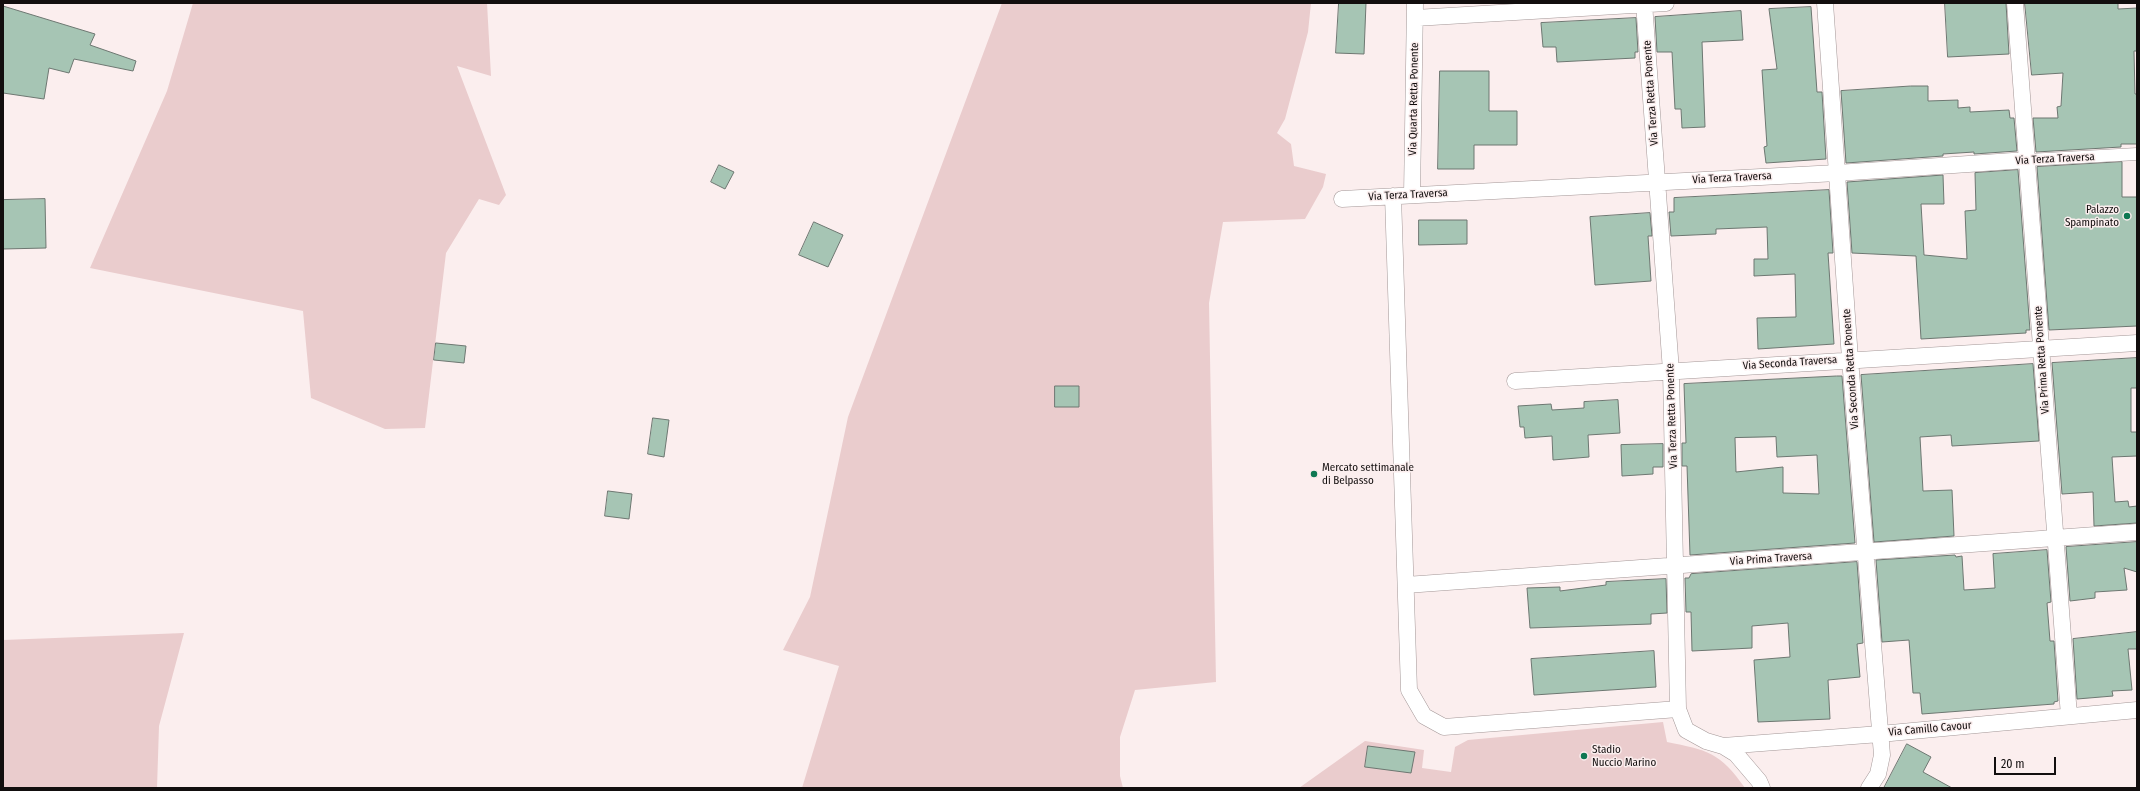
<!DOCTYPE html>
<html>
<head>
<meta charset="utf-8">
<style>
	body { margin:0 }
	#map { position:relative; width:2140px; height:791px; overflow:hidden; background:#fbeeee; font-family:"Fira Sans Condensed",sans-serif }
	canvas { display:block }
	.frame { position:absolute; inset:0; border:4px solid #120e0e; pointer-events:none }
	.scale { position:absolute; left:1994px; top:757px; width:62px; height:18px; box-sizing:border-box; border:2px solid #120e0e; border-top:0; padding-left:5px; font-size:12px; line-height:14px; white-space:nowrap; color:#120e0e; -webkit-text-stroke:3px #fbeeee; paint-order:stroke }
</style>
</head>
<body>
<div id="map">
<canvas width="2140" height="791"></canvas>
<div class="frame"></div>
<div class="scale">20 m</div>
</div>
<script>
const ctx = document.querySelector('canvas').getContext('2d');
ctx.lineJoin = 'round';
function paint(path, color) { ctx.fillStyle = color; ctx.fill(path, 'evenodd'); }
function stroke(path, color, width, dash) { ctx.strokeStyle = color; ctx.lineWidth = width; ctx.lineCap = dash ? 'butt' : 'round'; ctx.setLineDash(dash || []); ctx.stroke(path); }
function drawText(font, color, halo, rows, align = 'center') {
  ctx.font = font + ' "Fira Sans Condensed",sans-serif'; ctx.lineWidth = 3; ctx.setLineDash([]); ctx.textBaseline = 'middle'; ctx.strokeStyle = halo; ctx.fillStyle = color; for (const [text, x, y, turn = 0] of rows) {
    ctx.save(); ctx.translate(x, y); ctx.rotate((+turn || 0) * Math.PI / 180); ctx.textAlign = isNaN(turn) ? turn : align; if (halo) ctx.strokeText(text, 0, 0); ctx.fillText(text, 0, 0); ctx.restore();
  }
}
paint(new Path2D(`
	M 193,3 L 487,3 L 491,76 L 457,66 L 506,195 L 499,205 L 479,199 L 446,253 L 425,428 L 385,429 L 311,398 L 303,311 L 90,268 L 167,91 Z
	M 1002,3 L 1311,3 L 1308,32 L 1285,119 L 1277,133 L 1291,144 L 1294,166 L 1326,174 L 1323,187 L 1305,219 L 1223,222 L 1209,303 L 1216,682 L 1135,690 L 1120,737 L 1120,776 L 1123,788 L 802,788 L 839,666 L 783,650 L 810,597 L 848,417 Z
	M 184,633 L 159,726 L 157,788 L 3,788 L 3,640 Z
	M 1663,722 L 1667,742 C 1707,750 1720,752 1745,788 L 1299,788 L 1365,741 L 1424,750 L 1422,768 L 1451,772 L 1455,747 L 1468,740 Z`), '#eacccd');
const building = new Path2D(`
	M 1339,3 L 1366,3 L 1364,54 L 1336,53 Z
	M 1945,3 L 2006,3 L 2009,54 L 1948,57 Z
	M 2025,3 L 2118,3 L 2118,9 L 2137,8 L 2137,51 L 2134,51 L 2135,94 L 2137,94 L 2137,144 L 2121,144 L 2121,147 L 2036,152 L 2033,118 L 2058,118 L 2057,107 L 2061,106 L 2063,73 L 2032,75 Z
	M 3,6 L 95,34 L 90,45 L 136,61 L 133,71 L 74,59 L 69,73 L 49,68 L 44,99 L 3,93 Z
	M 1811,7 L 1817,92 L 1822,92 L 1826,159 L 1766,163 L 1764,147 L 1767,146 L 1762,70 L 1777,69 L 1769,9 Z
	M 1741,11 L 1743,40 L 1702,42 L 1705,127 L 1682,128 L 1681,109 L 1675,109 L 1672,52 L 1657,52 L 1655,17 Z
	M 1636,18 L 1638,52 L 1635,52 L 1635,58 L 1557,62 L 1556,47 L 1543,47 L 1541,23 Z
	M 1440,71 L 1489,71 L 1489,111 L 1517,111 L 1517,145 L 1474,145 L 1474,169 L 1438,169 Z
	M 1911,86 L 1928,86 L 1928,101 L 1958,100 L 1958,108 L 1970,107 L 1970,112 L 2009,110 L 2010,118 L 2014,118 L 2017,151 L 1974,154 L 1974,152 L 1943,154 L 1943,156 L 1846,163 L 1841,91 Z
	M 2122,162 L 2122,197 L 2137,197 L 2137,326 L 2049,330 L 2037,167 Z
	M 719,165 L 734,172 L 725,189 L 711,182 Z
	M 2018,170 L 2030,330 L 2026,330 L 2026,333 L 1921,339 L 1916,256 L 1852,253 L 1847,182 L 1943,175 L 1944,204 L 1921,204 L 1924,255 L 1967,259 L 1965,211 L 1976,210 L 1975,173 Z
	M 1829,190 L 1833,253 L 1828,253 L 1834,344 L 1758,349 L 1757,318 L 1796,317 L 1795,274 L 1754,276 L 1754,259 L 1768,259 L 1767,227 L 1716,229 L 1716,234 L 1671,236 L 1669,212 L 1674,212 L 1674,198 Z
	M 45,199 L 46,248 L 3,249 L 3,200 Z
	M 1650,213 L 1652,236 L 1648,236 L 1651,281 L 1595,285 L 1590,217 Z
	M 1419,220 L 1467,220 L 1467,244 L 1419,245 Z
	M 814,222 L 843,235 L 828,267 L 799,255 Z
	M 436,343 L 466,346 L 464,363 L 434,360 Z
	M 2137,358 L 2137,388 L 2131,388 L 2131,432 L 2137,432 L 2137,456 L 2112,457 L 2115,502 L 2128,501 L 2129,507 L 2137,506 L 2137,523 L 2094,526 L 2093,492 L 2062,494 L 2052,363 Z
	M 2033,364 L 2039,441 L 1952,446 L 1951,435 L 1920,437 L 1923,491 L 1952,490 L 1954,536 L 1874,542 L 1861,375 Z
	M 1837,376 L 1842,376 L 1855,543 L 1690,555 L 1687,466 L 1682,466 L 1682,443 L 1686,443 L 1684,384 ZM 1776,437 L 1777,457 L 1817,455 L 1819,494 L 1783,493 L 1783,467 L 1736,472 L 1735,438 Z
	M 1055,386 L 1079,386 L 1079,407 L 1055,407 Z
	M 1618,400 L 1620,433 L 1588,435 L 1589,457 L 1553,460 L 1552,436 L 1525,438 L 1524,427 L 1520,427 L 1518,406 L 1551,404 L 1552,410 L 1584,408 L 1584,402 Z
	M 653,418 L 669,420 L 664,457 L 648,454 Z
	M 1663,444 L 1663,467 L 1653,467 L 1653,474 L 1622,476 L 1621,445 Z
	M 608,491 L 632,494 L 629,519 L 605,516 Z
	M 2137,542 L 2137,572 L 2124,568 L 2127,590 L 2095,592 L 2095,598 L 2070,601 L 2066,547 Z
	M 2047,550 L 2051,602 L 2047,603 L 2050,641 L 2054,641 L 2058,701 L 2054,702 L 2054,704 L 1922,714 L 1920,693 L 1913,693 L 1909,640 L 1882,642 L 1876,560 L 1955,555 L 1956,557 L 1962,556 L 1964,590 L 1995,588 L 1993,554 Z
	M 1857,562 L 1863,643 L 1857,644 L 1860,677 L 1828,680 L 1830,719 L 1758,722 L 1754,660 L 1790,657 L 1788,623 L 1752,626 L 1752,648 L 1692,651 L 1691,612 L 1686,612 L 1685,578 L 1689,578 L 1691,574 Z
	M 1666,579 L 1667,613 L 1651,614 L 1651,624 L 1530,628 L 1527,588 L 1560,587 L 1560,591 L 1606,585 L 1606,582 Z
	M 2137,632 L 2137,649 L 2128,649 L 2132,690 L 2112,691 L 2113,696 L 2077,699 L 2073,639 Z
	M 1654,651 L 1656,687 L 1534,695 L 1531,659 Z
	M 1907,744 L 1931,757 L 1923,772 L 1952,788 L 1884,788 Z
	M 1368,746 L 1415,752 L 1411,773 L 1365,767 Z`);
paint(building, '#a6c5b4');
stroke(building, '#6d7771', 1);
const pedestrian = new Path2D(`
	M 2027,160 L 2137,154`);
const minor = new Path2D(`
	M 1644,3 L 1671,371 L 1678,709 L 1686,730 L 1706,741 L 1723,746 L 1736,754 L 1759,781 L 1762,788
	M 1825,3 L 1850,359 L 1882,755 L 1878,774 L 1869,788
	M 2015,3 L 2069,716
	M 1415,18 L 1666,3
	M 1412,195 L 1415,3
	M 1393,196 L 1409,690 L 1424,716 L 1444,727 L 1678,709
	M 1342,199 L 1837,173 L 2027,160
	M 1515,381 L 2137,343
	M 1406,585 L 2137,532
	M 1723,746 L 1880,734 L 2137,710`);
stroke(pedestrian, '#a39797', 13);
stroke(minor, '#a39797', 17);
stroke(pedestrian, '#fff', 12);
stroke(minor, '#fff', 16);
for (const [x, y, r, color] of [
	[2127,216,4,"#0e7852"],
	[1314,474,4,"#0e7852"],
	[1584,756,4,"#0e7852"]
]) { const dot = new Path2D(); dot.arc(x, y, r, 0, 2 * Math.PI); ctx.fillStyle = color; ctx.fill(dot); stroke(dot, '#fbeeee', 1.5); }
drawText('11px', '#120e0e', '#fbeeee', [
	["Via Terza Retta Ponente",1651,93,-94],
	["Via Quarta Retta Ponente",1414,99,-89],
	["Via Terza Traversa",2055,159,-3],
	["Via Terza Traversa",1732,178,-3],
	["Via Terza Traversa",1408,195,-3],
	["Via Prima Retta Ponente",2042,360,-94],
	["Via Seconda Traversa",1790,363,-4],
	["Via Seconda Retta Ponente",1851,369,-94],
	["Via Terza Retta Ponente",1672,416,-92],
	["Via Prima Traversa",1771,559,-4],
	["Via Camillo Cavour",1930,729,-5]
]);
drawText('11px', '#120e0e', '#fbeeee', [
	["Palazzo",2119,210,"right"],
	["Spampinato",2119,223,"right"],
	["Mercato settimanale",1322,468],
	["di Belpasso",1322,481],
	["Stadio",1592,750],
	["Nuccio Marino",1592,763]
], 'left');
</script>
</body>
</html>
